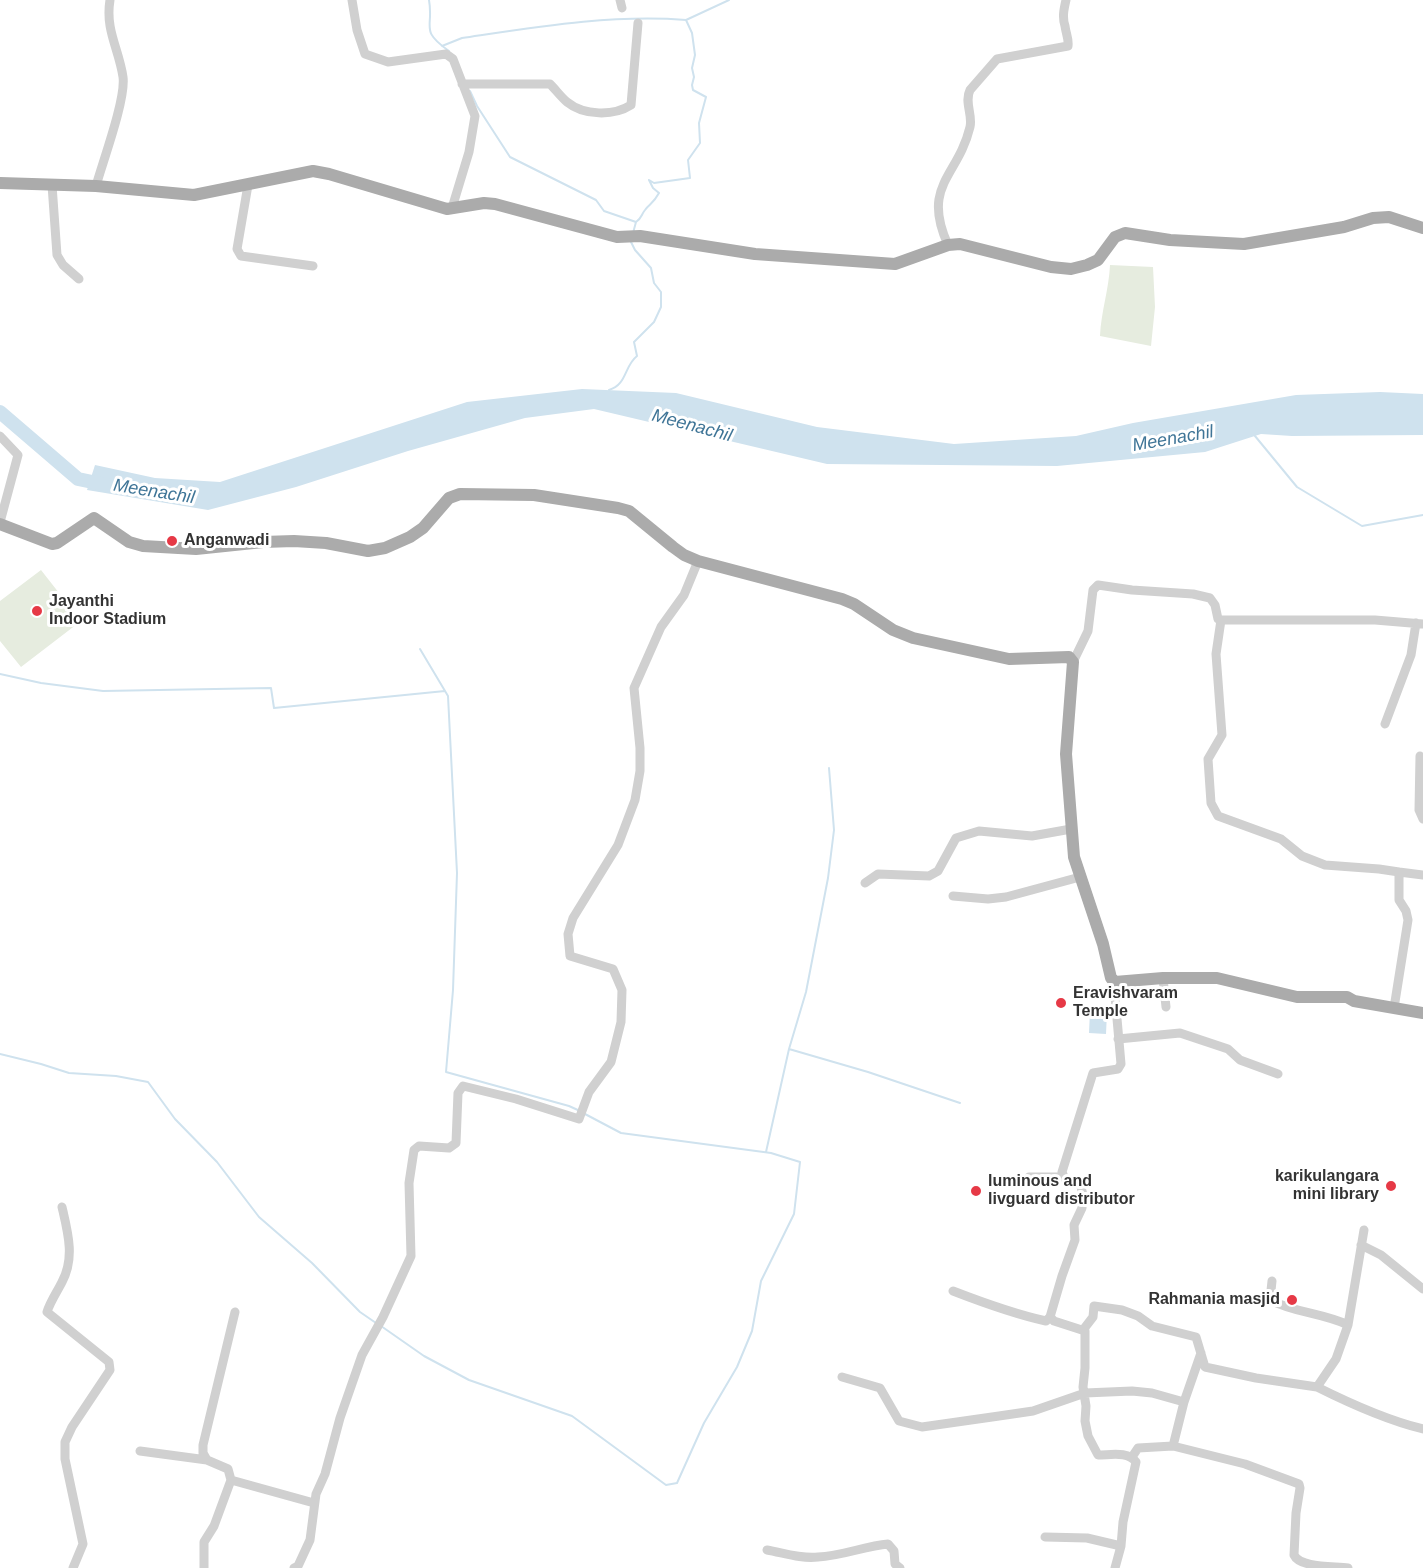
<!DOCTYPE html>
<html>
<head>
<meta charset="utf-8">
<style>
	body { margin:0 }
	canvas { display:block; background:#fff }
</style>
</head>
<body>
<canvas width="1423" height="1568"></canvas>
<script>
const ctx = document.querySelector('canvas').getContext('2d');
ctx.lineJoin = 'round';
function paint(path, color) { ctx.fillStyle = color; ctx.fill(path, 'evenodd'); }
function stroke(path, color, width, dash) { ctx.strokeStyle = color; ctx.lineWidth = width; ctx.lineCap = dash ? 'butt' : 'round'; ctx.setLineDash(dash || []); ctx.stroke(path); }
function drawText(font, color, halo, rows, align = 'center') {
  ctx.font = font + ' Arial,sans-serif'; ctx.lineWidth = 6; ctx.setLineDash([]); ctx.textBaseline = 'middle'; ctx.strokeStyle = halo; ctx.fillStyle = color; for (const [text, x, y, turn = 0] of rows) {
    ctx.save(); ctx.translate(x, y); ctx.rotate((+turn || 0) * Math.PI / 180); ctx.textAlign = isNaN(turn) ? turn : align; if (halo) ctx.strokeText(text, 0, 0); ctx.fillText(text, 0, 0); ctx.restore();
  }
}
paint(new Path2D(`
	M 1110,265 L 1153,267 L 1155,307 L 1151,346 L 1100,336 C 1101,312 1109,289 1110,265 Z
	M 41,570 L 81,621 L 21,667 L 0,641 L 0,601 Z`), '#e6ecdf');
paint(new Path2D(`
	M 582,389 L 676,393 L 817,427 L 954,444 L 1076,436 L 1133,423 L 1296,395 L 1380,392 L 1423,394 L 1423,435 L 1292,436 L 1261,434 L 1205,452 L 1057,466 L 827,464 L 594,409 L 525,418 L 408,451 L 296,487 L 208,510 L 87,490 L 95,465 L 155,478 L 220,482 L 467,402 Z
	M 1090,1011 L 1107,1012 L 1106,1034 L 1089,1033 Z`), '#cfe2ee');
stroke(new Path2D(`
	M 429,0 C 434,28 419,30 449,51
	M 442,46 L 462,38 C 536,27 612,14 686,20
	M 470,91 L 477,106 L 510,157 L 596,200 L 604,211 L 636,222
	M 633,233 L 636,222 C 642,218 641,215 645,210 C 650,203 653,204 659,193 L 653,188 L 649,180 L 654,183 L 690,178 L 688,160 L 700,143 L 699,123 L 706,97 L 693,90 L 692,85 L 694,77 L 692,68 L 695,55 L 692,33 L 686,20 L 729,0
	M 609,390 C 627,385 624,366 637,356 L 634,342 L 654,322 L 661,307 L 661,292 L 654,283 L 651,268 L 635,250 L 631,242
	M 1255,436 L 1297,487 L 1362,526 L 1423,515
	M 420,649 L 448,696 L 457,873 L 453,990 L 446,1072 L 569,1106 L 580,1111
	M 0,674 L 41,683 L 103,691 L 271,688 L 274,708 L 445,691
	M 789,1049 L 868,1072 L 960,1103
	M 0,1054 L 41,1064 L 69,1073 L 116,1076 L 148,1082 L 175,1119 L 217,1162 L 259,1217 L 312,1263 L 360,1312 L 376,1323
	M 766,1152 L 789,1049 L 806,992 L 828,878 L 834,830 L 829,768
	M 381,1326 L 424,1356 L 469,1380 L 572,1416 L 666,1485 L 677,1483 L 704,1423 L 737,1367 L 752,1331 L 761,1281 L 794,1214 L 800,1162 L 771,1153 L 621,1133 L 585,1114`), '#cfe2ee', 2);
stroke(new Path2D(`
	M 0,412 L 78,479 L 107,485`), '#cfe2ee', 14);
stroke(new Path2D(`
	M 352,0 L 357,30 L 365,54 L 388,62 L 446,54 L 453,59 L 475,116 L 469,152 L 452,208
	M 620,0 L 622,8
	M 462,84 L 550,84 C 556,90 561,97 567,102 C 584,116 614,116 631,105 L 638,23
	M 52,185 L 57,255 L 63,265 L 79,279
	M 248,185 L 237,249 L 241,256 L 313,266
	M 96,186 C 103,161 126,99 123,77 C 119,49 105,30 110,0
	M 948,245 C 921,185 958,177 970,127 C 973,115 964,102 970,90 L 997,59 L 1068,46 C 1069,39 1066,34 1065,26 C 1062,17 1064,9 1066,0
	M 0,436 L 18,455 L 0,522
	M 1221,620 L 1216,654 L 1222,735 L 1208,759 L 1211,803 L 1218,816 L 1281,839 L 1302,856 L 1325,865 L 1379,869 L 1399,872 L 1399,900 L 1406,911 L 1408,920 L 1394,1008
	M 1073,662 L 1088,631 L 1093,590 L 1098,585 L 1132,590 L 1193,594 L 1210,598 L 1215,605 L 1218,619 L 1221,620 L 1375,620 L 1423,624
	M 1385,724 L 1411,655 L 1416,623
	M 1420,756 L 1419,810 L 1423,819
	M 1399,872 L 1423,875
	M 865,883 L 878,874 L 929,876 L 938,871 L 956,838 L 979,831 L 1032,836 L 1071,829
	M 953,896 L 988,899 L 1006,897 L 1080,877
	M 1111,978 L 1115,996 L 1121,1064 L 1118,1069 L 1093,1073 L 1062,1172 L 1064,1177 L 1069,1181 L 1078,1183 L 1081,1187 L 1083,1195 L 1082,1208 L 1074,1225 L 1075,1240 L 1062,1276 L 1050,1317 L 1054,1321 L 1085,1331 L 1085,1368 L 1083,1387 L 1086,1406 L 1085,1421 L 1088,1436 L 1098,1455 C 1111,1455 1128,1451 1136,1462 L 1123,1522 L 1121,1546 L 1115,1568
	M 1163,978 L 1166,1007
	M 1118,1039 L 1180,1033 L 1228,1049 L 1240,1060 L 1278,1074
	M 1029,1177 L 1064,1177
	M 62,1207 C 68,1233 75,1258 62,1282 C 57,1292 50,1302 47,1312 L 109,1362 L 110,1370 L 72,1427 L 65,1442 L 65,1459 L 83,1544 L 73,1568
	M 1361,1245 L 1381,1255 L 1423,1289
	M 1272,1281 L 1270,1300 C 1295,1313 1323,1313 1348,1325 L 1336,1359 L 1317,1387 C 1351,1404 1386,1420 1423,1429
	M 953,1291 C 984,1303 1014,1314 1046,1321 L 1050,1317
	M 1348,1325 L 1364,1230
	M 1083,1330 L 1093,1317 L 1094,1306 L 1122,1310 L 1138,1316 L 1152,1326 L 1196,1337 L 1205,1367 L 1256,1378 L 1317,1387
	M 842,1377 L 880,1388 L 899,1421 L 922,1427 L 999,1416 L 1033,1411 L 1085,1393 L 1132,1391 L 1152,1393 L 1184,1402
	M 1173,1446 L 1184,1402 L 1201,1353
	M 140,1451 L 207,1460
	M 1132,1457 L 1138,1448 L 1173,1446 L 1245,1464 L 1299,1484 L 1300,1488 L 1296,1513 L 1294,1555 C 1300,1568 1334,1566 1348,1568
	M 231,1480 L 314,1503
	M 1045,1537 L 1087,1538 L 1121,1546
	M 767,1550 C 784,1553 801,1559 818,1557 C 842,1556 865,1546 888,1544 L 894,1551 L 895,1564 L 900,1568
	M 204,1568 L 204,1542 L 214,1526 L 231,1480 L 228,1469 L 207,1460 L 203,1453 L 203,1445 L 235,1312
	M 294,1568 L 298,1566 L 310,1540 L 316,1494 L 325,1474 L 340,1418 L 362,1355 L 383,1317 L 411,1256 L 409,1183 L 414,1150 L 419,1146 L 449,1148 L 456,1143 L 458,1093 L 463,1086 L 516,1099 L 579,1119 L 589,1092 L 611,1062 L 621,1022 L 622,990 L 613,969 L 570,956 L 568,934 L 573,918 L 618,845 L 635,800 L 640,771 L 640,748 L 634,688 L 661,627 L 684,595 L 698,561`), '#d0d0d0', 9);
stroke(new Path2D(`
	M 0,183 L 96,186 L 194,195 L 313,171 L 329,174 L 447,209 L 484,203 L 495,204 L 617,237 L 640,236 L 755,254 L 895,264 L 948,245 L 960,244 L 1051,267 L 1071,269 L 1087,265 L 1098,260 L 1115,237 L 1125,233 L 1170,240 L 1244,244 L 1344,227 L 1373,218 L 1389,217 L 1423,228
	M 0,524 L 52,544 L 57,543 L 94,518 L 129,542 L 143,546 L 196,549 L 263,542 L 294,541 L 326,543 L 368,551 L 385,548 L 410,537 L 423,528 L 449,498 L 460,494 L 534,495 L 618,508 L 629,511 L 673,547 L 684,555 L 698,561 L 842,599 L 854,604 L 893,630 L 913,638 L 1009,659 L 1069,657 L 1073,662 L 1066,754 L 1074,857 L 1103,944 L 1111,978 L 1115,982 L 1163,978 L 1217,978 L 1297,997 L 1347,997 L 1354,1001 L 1423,1013`), '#ababab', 12);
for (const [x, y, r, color] of [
	[172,541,6,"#e63946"],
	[37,611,6,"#e63946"],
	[1061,1003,6,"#e63946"],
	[1391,1186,6,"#e63946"],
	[976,1191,6,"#e63946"],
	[1292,1300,6,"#e63946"]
]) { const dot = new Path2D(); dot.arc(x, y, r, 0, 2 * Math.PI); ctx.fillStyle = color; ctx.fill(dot); stroke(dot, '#fff', 2); }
drawText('bold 16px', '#333', '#fff', [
	["Anganwadi",184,541],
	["Jayanthi",49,602],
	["Indoor Stadium",49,620],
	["Eravishvaram",1073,994],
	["Temple",1073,1012],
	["karikulangara",1379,1177,"right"],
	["mini library",1379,1195,"right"],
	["luminous and",988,1182],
	["livguard distributor",988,1200],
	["Rahmania masjid",1280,1300,"right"]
], 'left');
drawText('italic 18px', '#3f7597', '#fff', [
	["Meenachil",692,426,15],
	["Meenachil",1173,439,-10],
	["Meenachil",154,492,9]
]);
</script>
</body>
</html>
